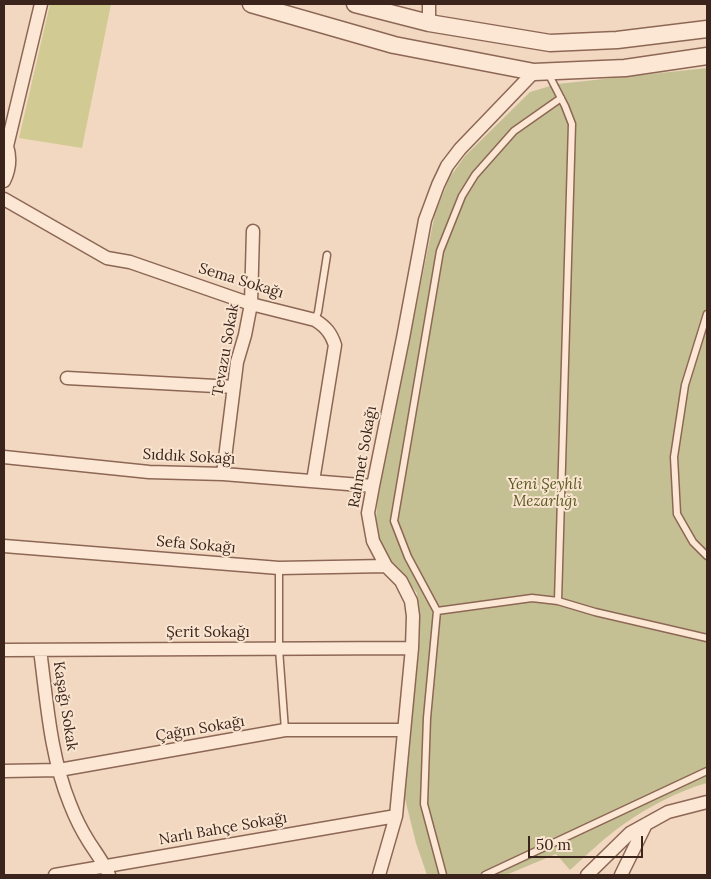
<!DOCTYPE html>
<html>
<head>
<meta charset="utf-8">
<style>
	body { margin:0 }
	#map { position:relative; width:711px; height:879px; overflow:hidden; background:#f2d8c0; font-family:Lora,serif }
	canvas { display:block }
	.frame { position:absolute; inset:0; border:5px solid #3b241c; pointer-events:none }
	.scale { position:absolute; left:528px; top:836px; width:115px; height:22px; box-sizing:border-box; border:2px solid #3b241c; border-top:0; padding-left:6px; font-size:15px; line-height:18px; white-space:nowrap; color:#3b241c; -webkit-text-stroke:4px #f9e4d0; paint-order:stroke }
</style>
</head>
<body>
<div id="map">
<canvas width="711" height="879"></canvas>
<div class="frame"></div>
<div class="scale">50 m</div>
</div>
<script>
const ctx = document.querySelector('canvas').getContext('2d');
ctx.lineJoin = 'round';
function paint(path, color) { ctx.fillStyle = color; ctx.fill(path, 'evenodd'); }
function stroke(path, color, width, dash) { ctx.strokeStyle = color; ctx.lineWidth = width; ctx.lineCap = dash ? 'butt' : 'round'; ctx.setLineDash(dash || []); ctx.stroke(path); }
function drawText(font, color, halo, rows, align = 'center') {
  ctx.font = font + ' Lora,serif'; ctx.lineWidth = 4; ctx.setLineDash([]); ctx.textBaseline = 'middle'; ctx.strokeStyle = halo; ctx.fillStyle = color; for (const [text, x, y, turn = 0] of rows) {
    ctx.save(); ctx.translate(x, y); ctx.rotate((+turn || 0) * Math.PI / 180); ctx.textAlign = isNaN(turn) ? turn : align; if (halo) ctx.strokeText(text, 0, 0); ctx.fillText(text, 0, 0); ctx.restore();
  }
}
paint(new Path2D(`
	M 50,4 L 111,4 L 82,148 L 19,138 Z`), '#d1cb93');
paint(new Path2D(`
	M 707,68 L 707,783 C 678,791 648,807 624,824 C 605,837 588,854 570,870 L 556,854 L 506,875 L 427,875 L 416,843 L 404,795 L 418,639 L 417,593 L 392,564 L 377,534 L 376,518 L 378,497 L 435,213 L 450,177 L 465,156 L 530,92 L 557,84 Z`), '#c5c093');
const service = new Path2D(`
	M 548,73 L 565,106 L 572,124 L 558,601
	M 707,314 L 685,385 L 674,457 L 677,514 L 693,542 L 707,556
	M 315,320 L 318,312 L 327,255
	M 279,568 L 279,649 L 285,730
	M 437,611 L 532,598 L 558,601 L 595,612 L 707,638
	M 443,875 L 424,804 L 427,718 L 437,611 L 408,557 L 394,521 L 440,251 L 462,196 L 475,175 L 514,131 L 561,98
	M 485,875 L 707,771`);
const minor = new Path2D(`
	M 429,23 L 429,4
	M 4,181 C 10,169 11,159 7,146 L 41,4
	M 4,199 L 107,258 L 130,262 L 251,304 L 315,320 C 326,327 331,333 335,345 L 313,481
	M 67,378 L 234,387
	M 4,457 L 149,472 L 223,474 L 373,486
	M 223,474 L 237,362 L 245,335 L 251,304 L 253,231
	M 4,546 L 279,568 L 386,566
	M 4,650 L 412,648
	M 40,650 C 47,702 50,755 70,804 C 75,817 82,831 89,842 C 96,853 104,863 109,875
	M 4,771 L 59,770 L 285,730 L 404,730
	M 55,875 L 396,816
	M 379,875 L 396,816 L 412,648 L 413,616 L 411,601 L 401,581 L 386,566 L 373,541 L 368,513 L 373,486 L 403,338 L 425,220 L 438,185 L 447,166 L 460,149 L 534,72
	M 587,875 L 630,833 L 668,812 L 707,802
	M 621,875 L 646,824`);
const tertiary = new Path2D(`
	M 251,4 L 394,45 L 534,72 L 625,68 L 707,56
	M 355,4 L 429,23 L 550,43 L 617,40 L 707,29`);
stroke(service, '#8d6756', 9);
stroke(minor, '#8d6756', 15);
stroke(tertiary, '#8d6756', 19);
stroke(service, '#fce7d4', 6);
stroke(minor, '#fce7d4', 12);
stroke(tertiary, '#fce7d4', 16);
drawText('15px', '#3b241c', '#f9e4d0', [
	["Sema Sokağı",241,281,17],
	["Tevazu Sokak",226,350,-80],
	["Sıddık Sokağı",189,457,3],
	["Rahmet Sokağı",363,457,-80],
	["Sefa Sokağı",196,545,5],
	["Şerit Sokağı",208,633],
	["Kaşağı Sokak",65,706,81],
	["Çağın Sokağı",200,729,-10],
	["Narlı Bahçe Sokağı",223,829,-10]
]);
drawText('italic 15px', '#585920', '#f9e4d0', [
	["Yeni Şeyhli",545,485],
	["Mezarlığı",545,502]
]);
</script>
</body>
</html>
